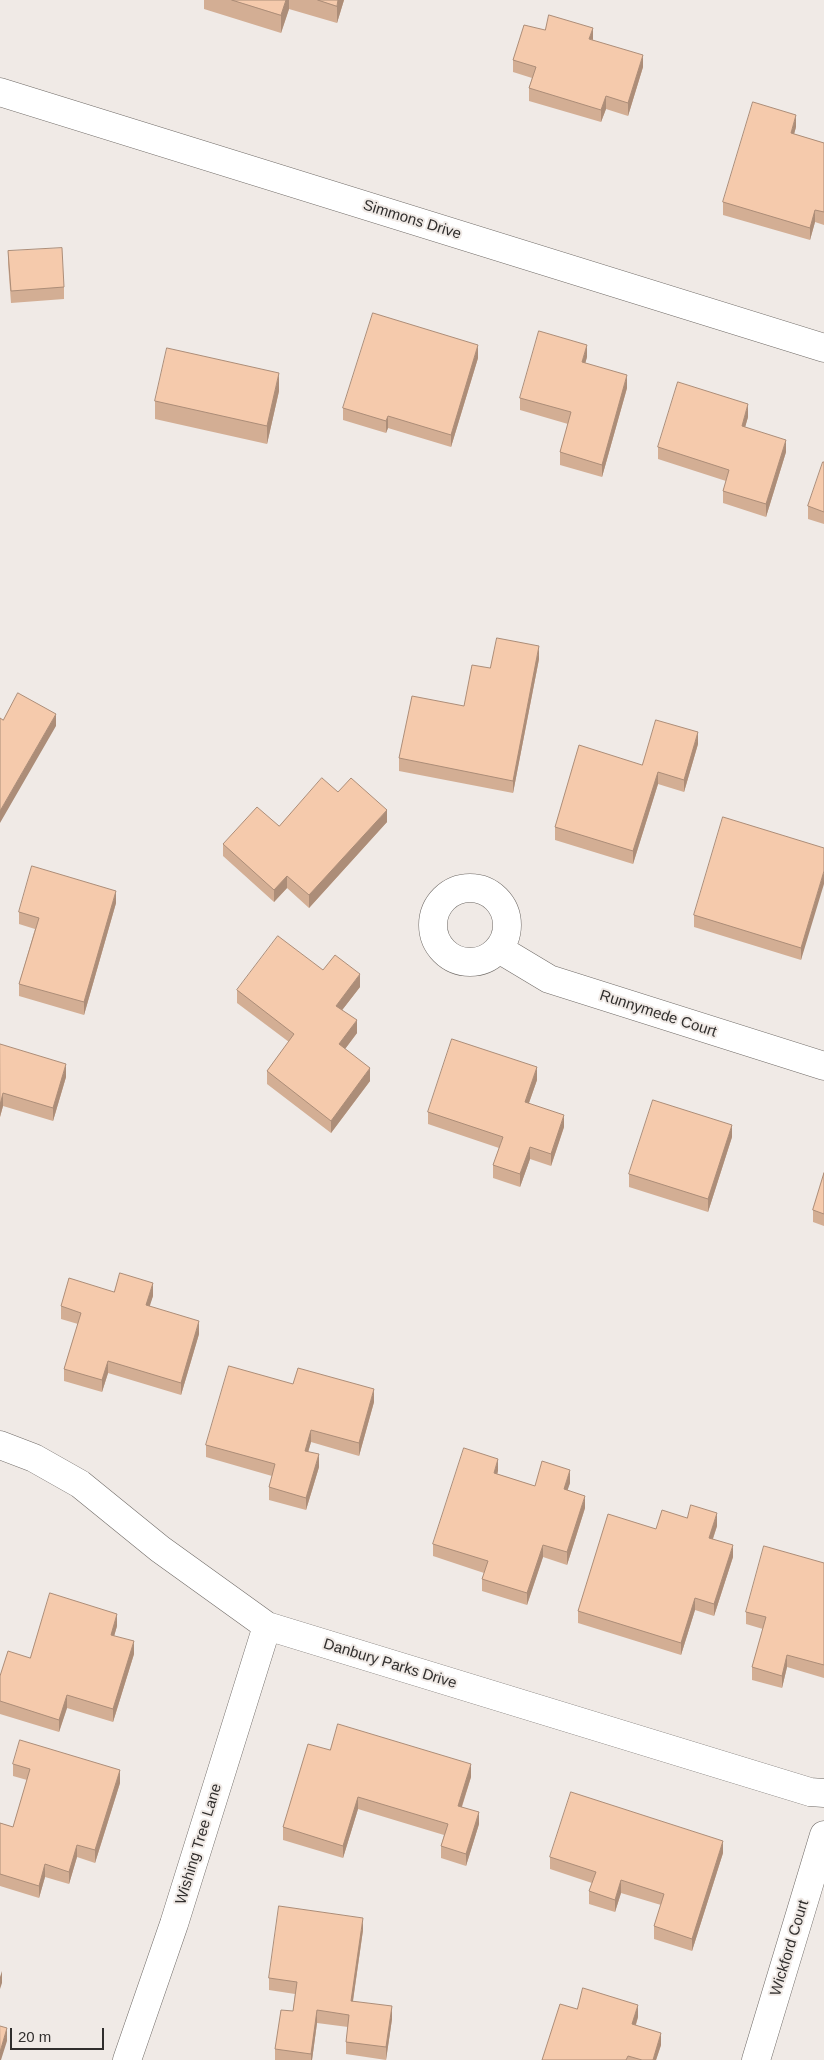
<!DOCTYPE html>
<html>
<head>
<meta charset="utf-8">
<style>
	body { margin:0 }
	#map { position:relative; width:824px; height:2060px; overflow:hidden; background:#f0eae6; font-family:Helvetica,sans-serif }
	canvas { display:block }
	.scale { position:absolute; left:10px; top:2028px; width:94px; height:22px; box-sizing:border-box; border:2px solid #302e2d; border-top:0; padding-left:6px; font-size:15px; line-height:18px; white-space:nowrap; color:#302e2d; -webkit-text-stroke:4px #f0eae6; paint-order:stroke }
</style>
</head>
<body>
<div id="map">
<canvas width="824" height="2060"></canvas>
<div class="scale">20 m</div>
</div>
<script>
const ctx = document.querySelector('canvas').getContext('2d');
ctx.lineJoin = 'round';
function stroke(path, color, width, dash) { ctx.strokeStyle = color; ctx.lineWidth = width; ctx.lineCap = dash ? 'butt' : 'round'; ctx.setLineDash(dash || []); ctx.stroke(path); }
function paint(path, color) { ctx.fillStyle = color; ctx.fill(path, 'evenodd'); }
function drawText(font, color, halo, rows, align = 'center') {
  ctx.font = font + ' Helvetica,sans-serif'; ctx.lineWidth = 4; ctx.setLineDash([]); ctx.textBaseline = 'middle'; ctx.strokeStyle = halo; ctx.fillStyle = color; for (const [text, x, y, turn = 0] of rows) {
    ctx.save(); ctx.translate(x, y); ctx.rotate((+turn || 0) * Math.PI / 180); ctx.textAlign = isNaN(turn) ? turn : align; if (halo) ctx.strokeText(text, 0, 0); ctx.fillText(text, 0, 0); ctx.restore();
  }
}
const street = new Path2D(`
	M 0,92 L 824,348
	M433 925a37 37 0 1 1 74 0a37 37 0 1 1-74 0Z
	M 499,949 L 549,979 L 824,1066
	M 0,1445 L 34,1458 L 80,1484 L 160,1549 L 267,1626 L 810,1792 L 824,1793
	M 127,2060 L 174,1924 L 267,1626
	M 756,2060 L 824,1835`);
stroke(street, '#706b67', 29);
stroke(street, '#fff', 28);
paint(new Path2D(`
	M 204,0 L 344,0 L 337,23 L 289,9 L 281,33 L 204,9 Z
	M 545,30 L 593,40 L 643,67 L 628,116 L 606,109 L 601,122 L 529,101 L 529,88 L 532,78 L 513,72 L 513,60 Z
	M 796,127 L 794,134 L 824,143 L 824,225 L 815,222 L 810,240 L 723,215 L 723,202 Z
	M 8,251 L 64,287 L 64,299 L 11,303 L 8,263 Z
	M 587,357 L 585,363 L 627,388 L 602,477 L 560,465 L 560,452 L 568,424 L 520,410 L 520,398 Z
	M 478,358 L 451,447 L 388,428 L 386,433 L 343,420 L 343,408 Z
	M 279,391 L 267,444 L 155,419 L 155,401 Z
	M 748,417 L 745,427 L 786,452 L 766,517 L 723,503 L 723,491 L 726,481 L 658,459 L 658,447 Z
	M 824,462 L 824,524 L 808,519 L 808,506 Z
	M 539,659 L 513,793 L 399,771 L 399,758 L 464,706 L 490,668 Z
	M 698,744 L 684,792 L 658,784 L 633,864 L 555,840 L 555,827 L 642,765 Z
	M 338,792 L 387,822 L 309,908 L 287,888 L 274,902 L 223,856 L 223,844 L 279,826 Z
	M 824,848 L 801,960 L 694,927 L 694,915 Z
	M 116,903 L 84,1015 L 19,996 L 19,984 L 35,929 L 19,924 L 19,912 Z
	M 323,970 L 360,987 L 342,1010 L 357,1033 L 345,1049 L 370,1081 L 331,1133 L 267,1084 L 267,1071 L 289,1042 L 237,1003 L 237,990 Z
	M 0,1044 L 66,1077 L 53,1121 L 3,1106 L 0,1117 Z
	M 537,1080 L 529,1103 L 564,1127 L 551,1166 L 530,1159 L 520,1187 L 493,1178 L 493,1165 L 499,1148 L 428,1124 L 428,1112 Z
	M 732,1137 L 708,1212 L 629,1187 L 629,1174 Z
	M 824,1173 L 824,1226 L 813,1222 L 813,1210 Z
	M 114,1292 L 153,1296 L 149,1306 L 199,1334 L 181,1395 L 108,1373 L 102,1392 L 64,1381 L 64,1369 L 78,1324 L 61,1319 L 61,1306 Z
	M 293,1384 L 374,1402 L 359,1456 L 311,1442 L 308,1452 L 319,1467 L 306,1510 L 269,1500 L 269,1487 L 272,1476 L 206,1457 L 206,1445 Z
	M 498,1471 L 497,1474 L 535,1486 L 570,1483 L 567,1490 L 585,1508 L 567,1565 L 543,1557 L 527,1605 L 482,1591 L 482,1579 L 484,1573 L 433,1556 L 433,1544 Z
	M 717,1526 L 713,1539 L 733,1557 L 714,1616 L 695,1610 L 681,1655 L 578,1623 L 578,1611 L 656,1529 Z
	M 824,1563 L 824,1678 L 787,1667 L 782,1688 L 752,1680 L 752,1667 L 763,1629 L 746,1624 L 746,1612 Z
	M 117,1626 L 114,1636 L 134,1654 L 113,1722 L 67,1708 L 59,1732 L 0,1714 L 0,1676 L 30,1658 Z
	M 330,1750 L 471,1777 L 462,1807 L 479,1824 L 466,1866 L 441,1858 L 441,1846 L 444,1835 L 358,1809 L 343,1858 L 283,1840 L 283,1827 Z
	M 13,1764 L 120,1783 L 95,1863 L 77,1857 L 69,1884 L 45,1877 L 39,1898 L 0,1886 L 0,1823 L 13,1827 L 27,1780 L 13,1776 Z
	M 723,1853 L 692,1951 L 654,1939 L 654,1926 L 661,1905 L 621,1893 L 615,1912 L 589,1904 L 589,1891 L 592,1883 L 550,1869 L 550,1857 Z
	M 363,1930 L 353,2001 L 392,2019 L 386,2060 L 346,2054 L 346,2042 L 348,2027 L 317,2023 L 312,2060 L 275,2060 L 275,2049 L 293,2011 L 295,1994 L 269,1990 L 269,1978 Z
	M 577,2009 L 638,2017 L 636,2025 L 661,2045 L 656,2060 L 542,2060 Z`), '#d3ae94');
paint(new Path2D(`
	M 286,0 L 289,0 L 289,9 L 281,33 L 281,15 Z
	M 338,0 L 344,0 L 337,23 L 337,6 Z
	M 593,28 L 593,40 L 589,39 Z
	M 643,55 L 643,67 L 628,116 L 628,103 Z
	M 606,96 L 606,109 L 601,122 L 601,110 Z
	M 796,115 L 796,127 L 791,145 L 791,133 Z
	M 815,210 L 815,222 L 810,240 L 810,228 Z
	M 478,345 L 478,358 L 451,447 L 451,435 Z
	M 587,345 L 587,357 L 582,375 L 582,362 Z
	M 279,373 L 279,391 L 267,444 L 267,426 Z
	M 627,375 L 627,388 L 602,477 L 602,465 Z
	M 748,404 L 748,417 L 742,438 L 742,426 Z
	M 388,416 L 388,428 L 386,433 L 386,421 Z
	M 786,440 L 786,452 L 766,517 L 766,504 Z
	M 539,646 L 539,659 L 513,793 L 513,781 Z
	M 56,714 L 56,726 L 0,823 L 0,811 Z
	M 698,732 L 698,744 L 684,792 L 684,780 Z
	M 658,772 L 658,784 L 633,864 L 633,851 Z
	M 387,810 L 387,822 L 309,908 L 309,895 Z
	M 824,871 L 824,884 L 801,960 L 801,948 Z
	M 287,876 L 287,888 L 274,902 L 274,890 Z
	M 116,891 L 116,903 L 84,1015 L 84,1002 Z
	M 360,974 L 360,987 L 336,1018 L 336,1006 Z
	M 357,1020 L 357,1033 L 339,1057 L 339,1044 Z
	M 66,1064 L 66,1077 L 53,1121 L 53,1108 Z
	M 537,1067 L 537,1080 L 525,1114 L 525,1102 Z
	M 370,1068 L 370,1081 L 331,1133 L 331,1121 Z
	M 3,1093 L 3,1106 L 0,1117 L 0,1105 Z
	M 564,1115 L 564,1127 L 551,1166 L 551,1154 Z
	M 732,1125 L 732,1137 L 708,1212 L 708,1199 Z
	M 530,1147 L 530,1159 L 520,1187 L 520,1174 Z
	M 153,1283 L 153,1296 L 146,1318 L 146,1305 Z
	M 199,1321 L 199,1334 L 181,1395 L 181,1383 Z
	M 108,1361 L 108,1373 L 102,1392 L 102,1380 Z
	M 374,1389 L 374,1402 L 359,1456 L 359,1443 Z
	M 311,1430 L 311,1442 L 305,1463 L 305,1451 Z
	M 319,1454 L 319,1467 L 306,1510 L 306,1498 Z
	M 498,1459 L 498,1471 L 494,1485 L 494,1473 Z
	M 570,1470 L 570,1483 L 564,1501 L 564,1489 Z
	M 585,1496 L 585,1508 L 567,1565 L 567,1552 Z
	M 717,1513 L 717,1526 L 709,1550 L 709,1538 Z
	M 543,1545 L 543,1557 L 527,1605 L 527,1593 Z
	M 733,1545 L 733,1557 L 714,1616 L 714,1604 Z
	M 695,1598 L 695,1610 L 681,1655 L 681,1643 Z
	M 117,1614 L 117,1626 L 111,1647 L 111,1635 Z
	M 134,1641 L 134,1654 L 113,1722 L 113,1709 Z
	M 787,1655 L 787,1667 L 782,1688 L 782,1676 Z
	M 67,1695 L 67,1708 L 59,1732 L 59,1720 Z
	M 471,1764 L 471,1777 L 458,1818 L 458,1806 Z
	M 120,1770 L 120,1783 L 95,1863 L 95,1850 Z
	M 358,1797 L 358,1809 L 343,1858 L 343,1846 Z
	M 479,1812 L 479,1824 L 466,1866 L 466,1854 Z
	M 723,1841 L 723,1853 L 692,1951 L 692,1939 Z
	M 77,1845 L 77,1857 L 69,1884 L 69,1872 Z
	M 45,1864 L 45,1877 L 39,1898 L 39,1886 Z
	M 621,1880 L 621,1893 L 615,1912 L 615,1900 Z
	M 363,1918 L 363,1930 L 351,2014 L 351,2001 Z
	M 2,1971 L 2,1983 L 0,1989 L 0,1977 Z
	M 638,2005 L 638,2017 L 632,2036 L 632,2024 Z
	M 392,2006 L 392,2019 L 386,2060 L 386,2047 Z
	M 317,2010 L 317,2023 L 312,2060 L 311,2060 L 311,2054 Z
	M 7,2028 L 7,2041 L 1,2060 L 0,2060 L 0,2052 Z
	M 661,2033 L 661,2045 L 656,2060 L 653,2060 Z`), '#ac8d78');
const building = new Path2D(`
	M 232,0 L 286,0 L 281,15 Z
	M 318,0 L 338,0 L 337,6 Z
	M 549,15 L 593,28 L 589,39 L 643,55 L 628,103 L 606,96 L 601,110 L 529,88 L 536,67 L 513,60 L 524,25 L 545,30 Z
	M 753,102 L 796,115 L 791,133 L 824,143 L 824,212 L 815,210 L 810,228 L 723,202 Z
	M 62,248 L 64,287 L 11,291 L 8,251 Z
	M 373,313 L 478,345 L 451,435 L 388,416 L 386,421 L 343,408 Z
	M 539,331 L 587,345 L 582,362 L 627,375 L 602,465 L 560,452 L 571,412 L 520,398 Z
	M 167,348 L 279,373 L 267,426 L 155,401 Z
	M 678,382 L 748,404 L 742,426 L 786,440 L 766,504 L 723,491 L 729,470 L 658,447 Z
	M 823,462 L 824,462 L 824,512 L 808,506 Z
	M 497,638 L 539,646 L 513,781 L 399,758 L 412,696 L 464,706 L 472,665 L 490,668 Z
	M 18,693 L 56,714 L 0,811 L 0,718 L 3,720 Z
	M 656,720 L 698,732 L 684,780 L 658,772 L 633,851 L 555,827 L 579,745 L 642,765 Z
	M 322,778 L 338,792 L 351,778 L 387,810 L 309,895 L 287,876 L 274,890 L 223,844 L 257,807 L 279,826 Z
	M 723,817 L 824,848 L 824,871 L 801,948 L 694,915 Z
	M 32,866 L 116,891 L 84,1002 L 19,984 L 39,918 L 19,912 Z
	M 278,936 L 323,970 L 335,955 L 360,974 L 336,1006 L 357,1020 L 339,1044 L 370,1068 L 331,1121 L 267,1071 L 294,1034 L 237,990 Z
	M 452,1039 L 537,1067 L 525,1102 L 564,1115 L 551,1154 L 530,1147 L 520,1174 L 493,1165 L 503,1137 L 428,1112 Z
	M 0,1044 L 66,1064 L 53,1108 L 3,1093 L 0,1105 Z
	M 653,1100 L 732,1125 L 708,1199 L 629,1174 Z
	M 824,1173 L 824,1214 L 813,1210 Z
	M 120,1273 L 153,1283 L 146,1305 L 199,1321 L 181,1383 L 108,1361 L 102,1380 L 64,1369 L 81,1313 L 61,1306 L 69,1278 L 114,1292 Z
	M 229,1366 L 293,1384 L 298,1368 L 374,1389 L 359,1443 L 311,1430 L 305,1451 L 319,1454 L 306,1498 L 269,1487 L 275,1464 L 206,1445 Z
	M 464,1448 L 498,1459 L 494,1473 L 535,1486 L 542,1461 L 570,1470 L 564,1489 L 585,1496 L 567,1552 L 543,1545 L 527,1593 L 482,1579 L 488,1561 L 433,1544 Z
	M 691,1505 L 717,1513 L 709,1538 L 733,1545 L 714,1604 L 695,1598 L 681,1643 L 578,1611 L 608,1514 L 656,1529 L 662,1510 L 687,1518 Z
	M 764,1546 L 824,1563 L 824,1665 L 787,1655 L 782,1676 L 752,1667 L 766,1617 L 746,1612 Z
	M 50,1593 L 117,1614 L 111,1635 L 134,1641 L 113,1709 L 67,1695 L 59,1720 L 0,1701 L 0,1676 L 8,1651 L 30,1658 Z
	M 338,1724 L 471,1764 L 458,1806 L 479,1812 L 466,1854 L 441,1846 L 448,1824 L 358,1797 L 343,1846 L 283,1827 L 308,1744 L 330,1750 Z
	M 20,1740 L 120,1770 L 95,1850 L 77,1845 L 69,1872 L 45,1864 L 39,1886 L 0,1874 L 0,1823 L 13,1827 L 30,1769 L 13,1764 Z
	M 571,1792 L 723,1841 L 692,1939 L 654,1926 L 664,1894 L 621,1880 L 615,1900 L 589,1891 L 596,1872 L 550,1857 Z
	M 279,1906 L 363,1918 L 351,2001 L 392,2006 L 386,2047 L 346,2042 L 349,2015 L 317,2010 L 311,2054 L 275,2049 L 281,2010 L 293,2011 L 297,1982 L 269,1978 Z
	M 583,1988 L 638,2005 L 632,2024 L 661,2033 L 653,2060 L 642,2060 L 628,2056 L 626,2060 L 542,2060 L 560,2004 L 577,2009 Z
	M 0,2026 L 7,2028 L 0,2052 Z`);
paint(building, '#f5caac');
stroke(building, '#ac8d78', 1);
drawText('15px', '#302e2d', '#f0eae6', [
	["Simmons Drive",412,220,17],
	["Runnymede Court",658,1014,18],
	["Danbury Parks Drive",390,1664,17],
	["Wishing Tree Lane",199,1844,-73],
	["Wickford Court",790,1948,-73]
]);
</script>
</body>
</html>
